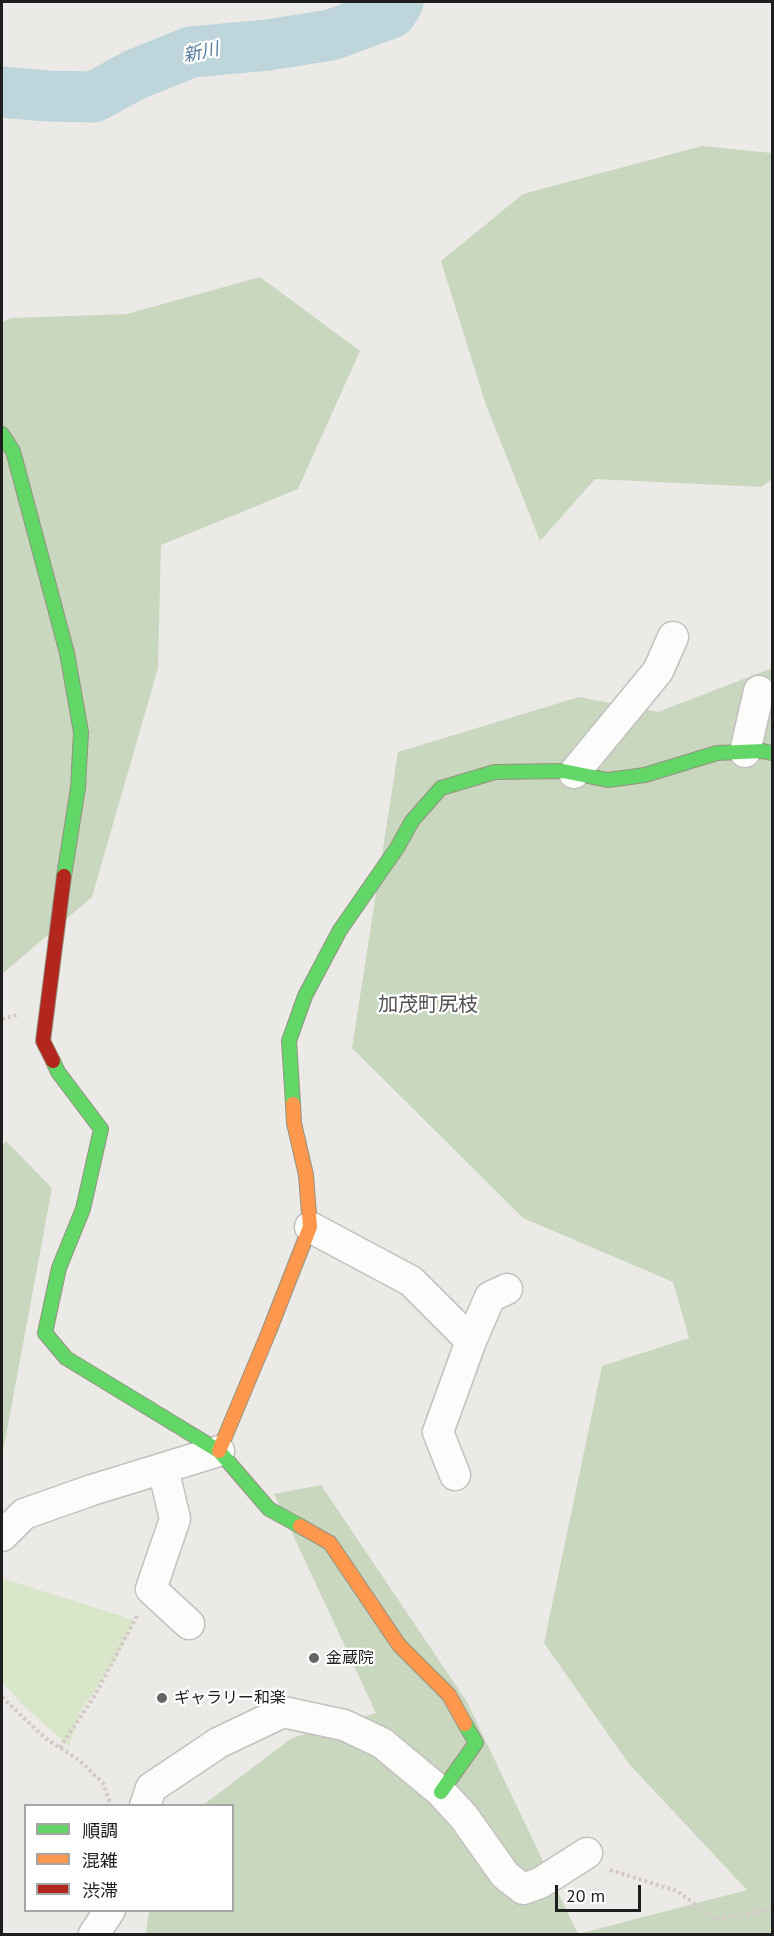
<!DOCTYPE html>
<html>
<head>
<meta charset="utf-8">
<style>
	body { margin:0 }
	#map { position:relative; width:774px; height:1936px; overflow:hidden; background:#eceae7; font-family:"PT Sans","Noto Sans JP",sans-serif }
	canvas { display:block }
	.frame { position:absolute; inset:0; border:3px solid #1e1e1e; pointer-events:none }
	.legend { position:absolute; left:24px; top:1804px; width:210px; height:108px; box-sizing:border-box; background:#fff; border:2px solid #a5a5a5; margin:0; padding:8px 10px; list-style:none; font-size:18px; color:#1e1e1e }
	.legend li { display:flex; align-items:center; gap:12px; height:30px }
	.legend b { width:30px; border:2px solid #a5a5a5 }
	.scale { position:absolute; left:555px; top:1885px; width:86px; height:27px; box-sizing:border-box; border:3px solid #1e1e1e; border-top:0; padding-left:8px; font-size:18px; line-height:21px; white-space:nowrap; color:#1e1e1e; -webkit-text-stroke:4px #fff; paint-order:stroke }
</style>
</head>
<body>
<div id="map">
<canvas width="774" height="1936"></canvas>
<div class="frame"></div>
<ul class="legend">
<li><b style="height:8px;background:#63d668"></b>順調</li>
<li><b style="height:8px;background:#ff974d"></b>混雑</li>
<li><b style="height:8px;background:#b3261e"></b>渋滞</li>
</ul>
<div class="scale">20 m</div>
</div>
<script>
const ctx = document.querySelector('canvas').getContext('2d');
ctx.lineJoin = 'round';
function paint(path, color) { ctx.fillStyle = color; ctx.fill(path, 'evenodd'); }
function stroke(path, color, width, dash) { ctx.strokeStyle = color; ctx.lineWidth = width; ctx.lineCap = dash ? 'butt' : 'round'; ctx.setLineDash(dash || []); ctx.stroke(path); }
function drawText(font, color, halo, rows, align = 'center') {
  ctx.font = font + ' "PT Sans","Noto Sans JP",sans-serif'; ctx.lineWidth = 4.5; ctx.setLineDash([]); ctx.textBaseline = 'middle'; ctx.strokeStyle = halo; ctx.fillStyle = color; for (const [text, x, y, turn = 0] of rows) {
    ctx.save(); ctx.translate(x, y); ctx.rotate((+turn || 0) * Math.PI / 180); ctx.textAlign = isNaN(turn) ? turn : align; if (halo) ctx.strokeText(text, 0, 0); ctx.fillText(text, 0, 0); ctx.restore();
  }
}
paint(new Path2D(`
	M 2,1578 L 134,1620 L 117,1657 L 81,1711 L 69,1746 L 24,1706 L 2,1682 Z`), '#dae6c9');
paint(new Path2D(`
	M 702,146 L 772,153 L 772,479 L 762,487 L 595,479 L 540,541 L 485,402 L 441,261 L 523,194 Z
	M 260,277 L 360,351 L 298,489 L 161,545 L 158,668 L 92,897 L 2,974 L 2,322 L 12,318 L 127,314 Z
	M 772,668 L 772,1934 L 146,1934 L 149,1911 L 232,1910 L 232,1806 L 203,1805 L 292,1738 L 376,1713 L 274,1494 L 321,1485 L 467,1702 L 578,1934 L 747,1890 L 629,1764 L 544,1643 L 602,1366 L 689,1338 L 673,1282 L 523,1218 L 352,1048 L 398,752 L 579,697 L 658,712 Z
	M 6,1141 L 52,1188 L 2,1457 L 2,1146 Z`), '#c9d7bf');
stroke(new Path2D(`
	M 2,92 L 47,96 L 94,97 L 134,75 L 191,52 L 268,45 L 331,35 L 391,13 L 398,2`), '#bed6db', 51);
const street = new Path2D(`
	M 745,752 L 759,691
	M 574,773 L 658,671 L 673,637
	M 310,1227 L 411,1281 L 471,1341 L 438,1432 L 455,1475
	M 471,1341 L 490,1297 L 507,1289
	M 163,1468 L 175,1519 L 151,1589 L 189,1624
	M 2,1536 L 24,1514 L 92,1490 L 219,1451
	M 145,1806 L 151,1788 L 218,1743 L 283,1712 L 344,1725 L 382,1743 L 441,1792 L 464,1817 L 505,1875 L 523,1889 L 540,1883 L 587,1853
	M 94,1934 L 110,1910`);
const fast = new Path2D(`
	M 2,434 L 13,451 L 67,653 L 81,732 L 78,788 L 64,876
	M 53,1061 L 58,1072 L 101,1129 L 83,1209 L 59,1268 L 45,1333 L 66,1358 L 219,1451 L 269,1509 L 300,1526
	M 293,1104 L 289,1041 L 305,996 L 340,930 L 397,848 L 412,821 L 441,788 L 495,772 L 563,771 L 608,780 L 645,775 L 717,753 L 763,751 L 772,753
	M 441,1792 L 476,1743 L 465,1724`);
const slow = new Path2D(`
	M 219,1451 L 268,1334 L 310,1227 L 306,1175 L 294,1123 L 293,1104
	M 300,1526 L 330,1543 L 399,1645 L 449,1695 L 465,1724`);
const jam = new Path2D(`
	M 53,1061 L 43,1041 L 64,876`);
stroke(street, '#c2c1bf', 33);
stroke(fast, '#939381', 16);
stroke(slow, '#939381', 16);
stroke(jam, '#939381', 16);
stroke(new Path2D(`
	M 2,1019 L 17,1015
	M 2,1697 L 45,1738 L 79,1760 L 103,1783 L 111,1806
	M 60,1748 L 95,1695 L 138,1614
	M 610,1870 L 677,1891 L 716,1920 L 772,1909`), '#d5c9c7', 4, [3, 3]);
stroke(street, '#fcfcfb', 30);
stroke(fast, '#63d668', 14);
stroke(slow, '#ff974d', 14);
stroke(jam, '#b3261e', 14);
for (const [x, y, r, color] of [
	[314,1658,6,"#666564"],
	[162,1698,6,"#666564"]
]) { const dot = new Path2D(); dot.arc(x, y, r, 0, 2 * Math.PI); ctx.fillStyle = color; ctx.fill(dot); stroke(dot, '#fff', 2); }
drawText('16px', '#1e1e1e', '#fff', [
	["金蔵院",326,1658],
	["ギャラリー和楽",174,1698]
], 'left');
drawText('italic 18px', '#537a9b', '#fff', [
	["新川",201,53,-12]
]);
drawText('20px', '#515151', '#fff', [
	["加茂町尻枝",428,1005]
]);
</script>
</body>
</html>
